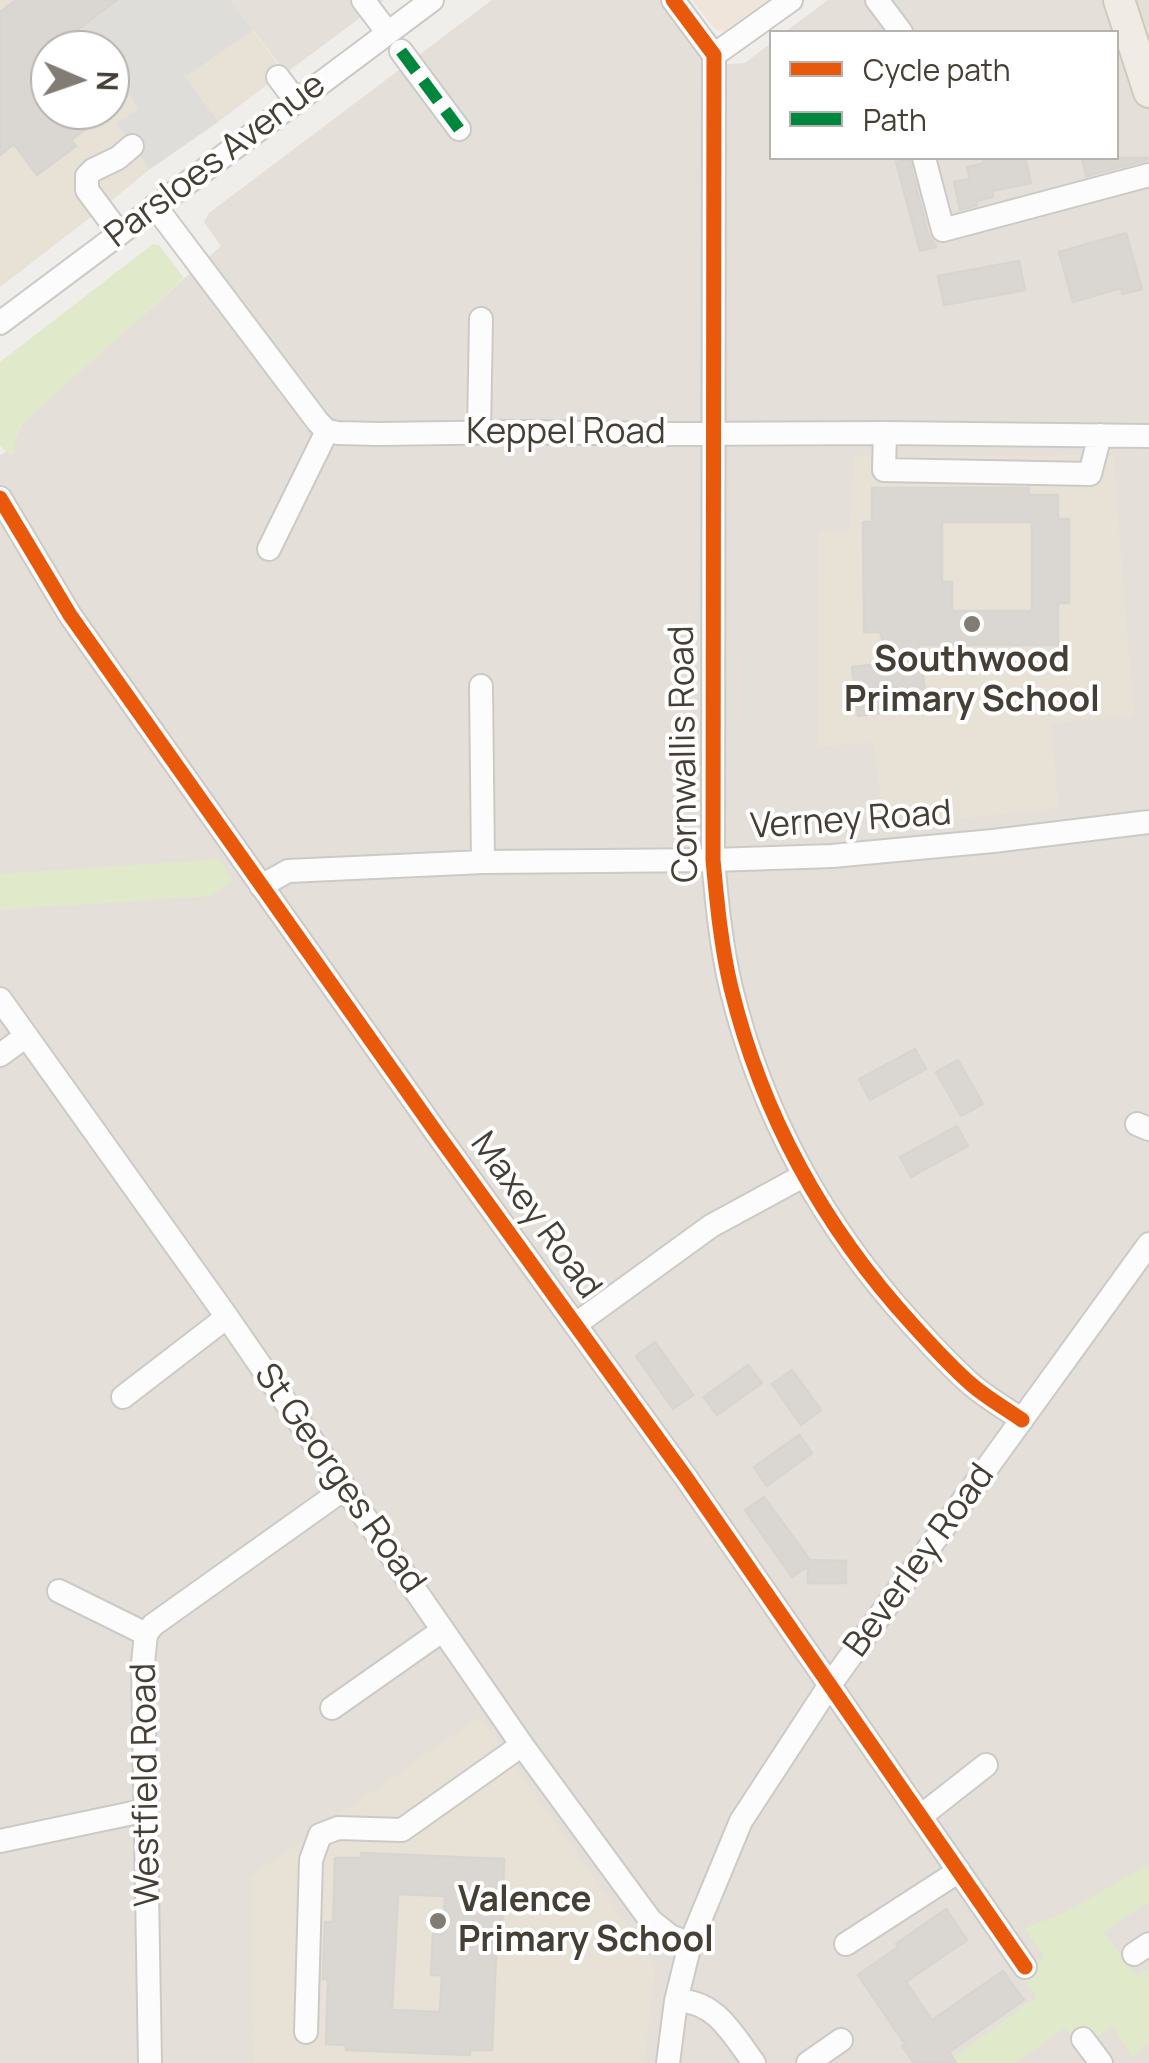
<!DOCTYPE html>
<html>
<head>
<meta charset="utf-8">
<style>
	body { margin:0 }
	#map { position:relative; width:1149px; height:2063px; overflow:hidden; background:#f0eeea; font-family:Manrope,sans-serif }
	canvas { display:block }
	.legend { position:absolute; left:769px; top:30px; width:350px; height:130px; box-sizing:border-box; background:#fff; border:2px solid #b5b2af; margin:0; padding:12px 18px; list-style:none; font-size:30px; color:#463f36 }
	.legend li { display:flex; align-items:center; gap:20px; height:50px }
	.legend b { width:50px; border:2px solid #b5b2af }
	.north { position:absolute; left:30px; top:30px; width:100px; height:100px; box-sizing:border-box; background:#fff; border:2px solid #b5b2af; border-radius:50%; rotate:92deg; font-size:28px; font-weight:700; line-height:40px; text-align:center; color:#463f36 }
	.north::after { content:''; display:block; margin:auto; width:35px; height:45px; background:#827c75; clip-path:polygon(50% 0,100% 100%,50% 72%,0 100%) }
</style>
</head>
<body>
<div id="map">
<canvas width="1149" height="2063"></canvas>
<ul class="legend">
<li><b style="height:12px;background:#e8590c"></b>Cycle path</li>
<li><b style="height:12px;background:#00873e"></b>Path</li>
</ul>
<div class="north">N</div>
</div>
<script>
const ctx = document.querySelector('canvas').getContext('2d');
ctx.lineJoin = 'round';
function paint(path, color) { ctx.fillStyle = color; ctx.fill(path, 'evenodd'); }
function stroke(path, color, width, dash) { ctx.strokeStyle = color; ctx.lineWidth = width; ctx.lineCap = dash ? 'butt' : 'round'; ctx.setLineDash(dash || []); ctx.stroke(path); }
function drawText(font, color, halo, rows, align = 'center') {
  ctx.font = font + ' Manrope,sans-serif'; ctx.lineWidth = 8; ctx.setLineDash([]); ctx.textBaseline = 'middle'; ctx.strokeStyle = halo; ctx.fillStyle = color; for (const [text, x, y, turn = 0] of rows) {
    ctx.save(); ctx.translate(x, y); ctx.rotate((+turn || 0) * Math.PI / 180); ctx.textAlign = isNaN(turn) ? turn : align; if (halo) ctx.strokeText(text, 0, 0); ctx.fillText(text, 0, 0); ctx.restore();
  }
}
paint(new Path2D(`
	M 230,0 L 384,0 L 286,73 Z
	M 492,0 L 667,0 L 716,65 L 745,63 L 771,43 L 772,158 L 1116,158 L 1116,32 L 785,32 L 828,0 L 1149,0 L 1149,2063 L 0,2063 L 0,455 L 6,452 L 14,453 L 15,441 L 21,425 L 46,401 L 221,246 L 204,222 L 209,213 Z`), '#e4dfd8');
paint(new Path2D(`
	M 692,0 L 768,0 L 723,32 L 714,28 Z`), '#efe5da');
paint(new Path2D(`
	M 0,0 L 230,0 L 284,72 L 218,122 L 150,169 L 100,210 L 0,287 ZM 50,50 L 110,50 L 110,110 L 50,110 Z
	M 854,455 L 1113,455 L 1134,715 L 1051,724 L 1059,808 L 884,827 L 874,742 L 818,747 L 819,532 L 850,531 Z
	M 480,1716 L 656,1965 L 644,2063 L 253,2063 L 251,1876 Z`), '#e7e1d6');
paint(new Path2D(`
	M 153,244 L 159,245 L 184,278 L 21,425 L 15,441 L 15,453 L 6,452 L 0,445 L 0,362 Z
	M 219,859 L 232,881 L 212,896 L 0,910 L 0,874 Z
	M 1149,1864 L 1149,1902 L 1103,1932 L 1138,1976 L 1149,1969 L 1149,2043 L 1133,2057 L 1112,2026 L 1082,2050 L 1065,2028 L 1015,2063 L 958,2063 L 954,2057 L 1036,1997 L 1019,1974 L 1044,1958 L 1025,1928 L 1062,1914 Z`), '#e0eacb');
paint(new Path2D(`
	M 111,0 L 230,0 L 253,30 L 185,77 L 218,122 L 150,169 L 117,124 L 139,108 L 110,67 L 110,50 L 98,50 L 81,27 L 113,3 Z`), '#dfddda');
const building = new Path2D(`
	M 16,0 L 117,0 L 77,30 L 91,50 L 50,50 L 50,110 L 111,110 L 71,140 L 76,146 L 37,175 L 14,144 L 0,155 L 0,12 Z
	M 983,158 L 1025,158 L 1031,183 L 992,191 L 993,197 L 976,201 L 977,205 L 960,210 L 954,182 L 970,179 L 967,167 L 984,163 Z
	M 1082,158 L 1147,158 L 1147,160 L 1086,176 Z
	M 909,159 L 928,234 L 936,247 L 920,251 L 896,162 Z
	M 1126,233 L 1142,289 L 1122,294 L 1121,288 L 1073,302 L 1059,252 Z
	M 1019,261 L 1025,290 L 944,305 L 938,276 Z
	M 872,488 L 1029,488 L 1029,495 L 1058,495 L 1058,519 L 1069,519 L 1069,603 L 1058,603 L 1058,645 L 919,645 L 927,707 L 858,716 L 852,667 L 890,663 L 880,632 L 864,632 L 863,522 L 872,522 ZM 942,522 L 1032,522 L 1032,611 L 952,611 L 952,582 L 942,582 Z
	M 915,1049 L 926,1069 L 870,1100 L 859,1079 Z
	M 958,1060 L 983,1104 L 961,1116 L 936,1072 Z
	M 957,1126 L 968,1146 L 911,1177 L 900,1157 Z
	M 655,1342 L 693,1395 L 673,1409 L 636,1356 Z
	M 748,1365 L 762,1383 L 717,1415 L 704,1397 Z
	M 792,1370 L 821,1410 L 801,1425 L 772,1384 Z
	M 799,1435 L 812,1453 L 767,1486 L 754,1467 Z
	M 764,1497 L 810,1560 L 846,1561 L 846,1583 L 808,1583 L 808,1566 L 792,1577 L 745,1510 Z
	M 361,1853 L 504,1859 L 502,1928 L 497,1928 L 492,2050 L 470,2050 L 470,2055 L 346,2050 L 346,2045 L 326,2044 L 328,1979 L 323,1979 L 325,1922 L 333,1922 L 335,1858 L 361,1858 ZM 398,1894 L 445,1896 L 443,1935 L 433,1934 L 431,1975 L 442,1975 L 440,2012 L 392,2010 Z
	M 946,1909 L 967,1940 L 906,1982 L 932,2020 L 1003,1971 L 1024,2000 L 949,2052 L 956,2063 L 914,2063 L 902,2046 L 905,2044 L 858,1975 L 898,1947 L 896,1944 Z`);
paint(building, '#dad7d2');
stroke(building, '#d8d5d0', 2.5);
const minor = new Path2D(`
	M 363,0 L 388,33
	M 673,0 L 714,55 L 713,860 C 717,903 721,946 731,988 C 762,1115 825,1229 913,1325 C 932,1346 951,1367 972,1385 C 987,1398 1005,1408 1022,1420
	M 877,0 L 901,32
	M 401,51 L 459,129
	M 714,55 L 791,0
	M 278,77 L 296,101
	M 924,158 L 943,230 L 1149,175
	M 155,206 L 318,422 L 327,431 L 338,433 L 378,434 L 522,432 L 667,434 L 885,433 L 1149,436
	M 119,233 L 87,190 L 87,176 L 93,170 L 118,158 L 132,146
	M 0,323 L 432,0
	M 479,432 L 481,319
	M 885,433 L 884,470 L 1090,474 L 1100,435
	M 0,498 L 70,615 L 438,1135 L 687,1479 L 1025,1967
	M 269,549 L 327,431
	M 481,686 L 483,862
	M 261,886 L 288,871 L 483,862 L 713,860 L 832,856 L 993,841 L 1149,822
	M 0,999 L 227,1317 L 522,1745 L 651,1921 L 670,1936 L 690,1944
	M 0,1055 L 26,1036
	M 1137,1124 L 1149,1129
	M 576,1324 L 711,1226 L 803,1176
	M 123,1397 L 227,1317
	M 59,1591 L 146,1634
	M 332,1708 L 443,1630
	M 921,1816 L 986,1765
	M 0,1841 L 147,1810
	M 846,1944 L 959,1871
	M 1134,1954 L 1149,1944
	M 676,2001 C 715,1999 733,2035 754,2063
	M 306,2032 L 311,1860 L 320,1835 L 338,1828 L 402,1830 L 522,1745
	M 1083,2039 L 1101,2063
	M 150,2063 L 143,1663 L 146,1634 L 153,1625 L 344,1489
	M 668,2063 L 676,2001 L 690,1944 L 741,1821 L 829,1686 L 1149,1244
	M 808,2063 L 841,2040`);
const major = new Path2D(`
	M 1119,0 L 1149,92`);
stroke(minor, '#cccac6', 26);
stroke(major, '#d2c9b8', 34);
stroke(minor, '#fdfcfc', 22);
stroke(major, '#f0ebe4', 30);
stroke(new Path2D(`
	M 401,51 L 459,129`), '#00873e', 12, [25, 12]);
stroke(new Path2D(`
	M 673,0 L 714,55 L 713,860 C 717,903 721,946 731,988 C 762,1115 825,1229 913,1325 C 932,1346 951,1367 972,1385 C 987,1398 1005,1408 1022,1420
	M 0,498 L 70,615 L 438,1135 L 687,1479 L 1025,1967`), '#e8590c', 15);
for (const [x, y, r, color] of [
	[972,624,10,"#827c75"],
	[438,1921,10,"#827c75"]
]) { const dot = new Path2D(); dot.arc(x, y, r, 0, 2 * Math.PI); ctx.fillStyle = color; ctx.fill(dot); stroke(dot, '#fff', 4); }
drawText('35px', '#463f36', '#fff', [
	["Parsloes Avenue",216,161,-37],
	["Keppel Road",566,433],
	["Cornwallis Road",685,754,-91],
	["Verney Road",851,821,-4],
	["Maxey Road",535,1216,54],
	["St Georges Road",339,1479,55],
	["Beverley Road",920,1561,-54],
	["Westfield Road",147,1785,-91]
]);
drawText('bold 35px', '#463f36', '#fff', [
	["Southwood",972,661],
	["Primary School",972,701],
	["Valence",458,1901,"left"],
	["Primary School",458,1941,"left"]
]);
</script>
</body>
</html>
